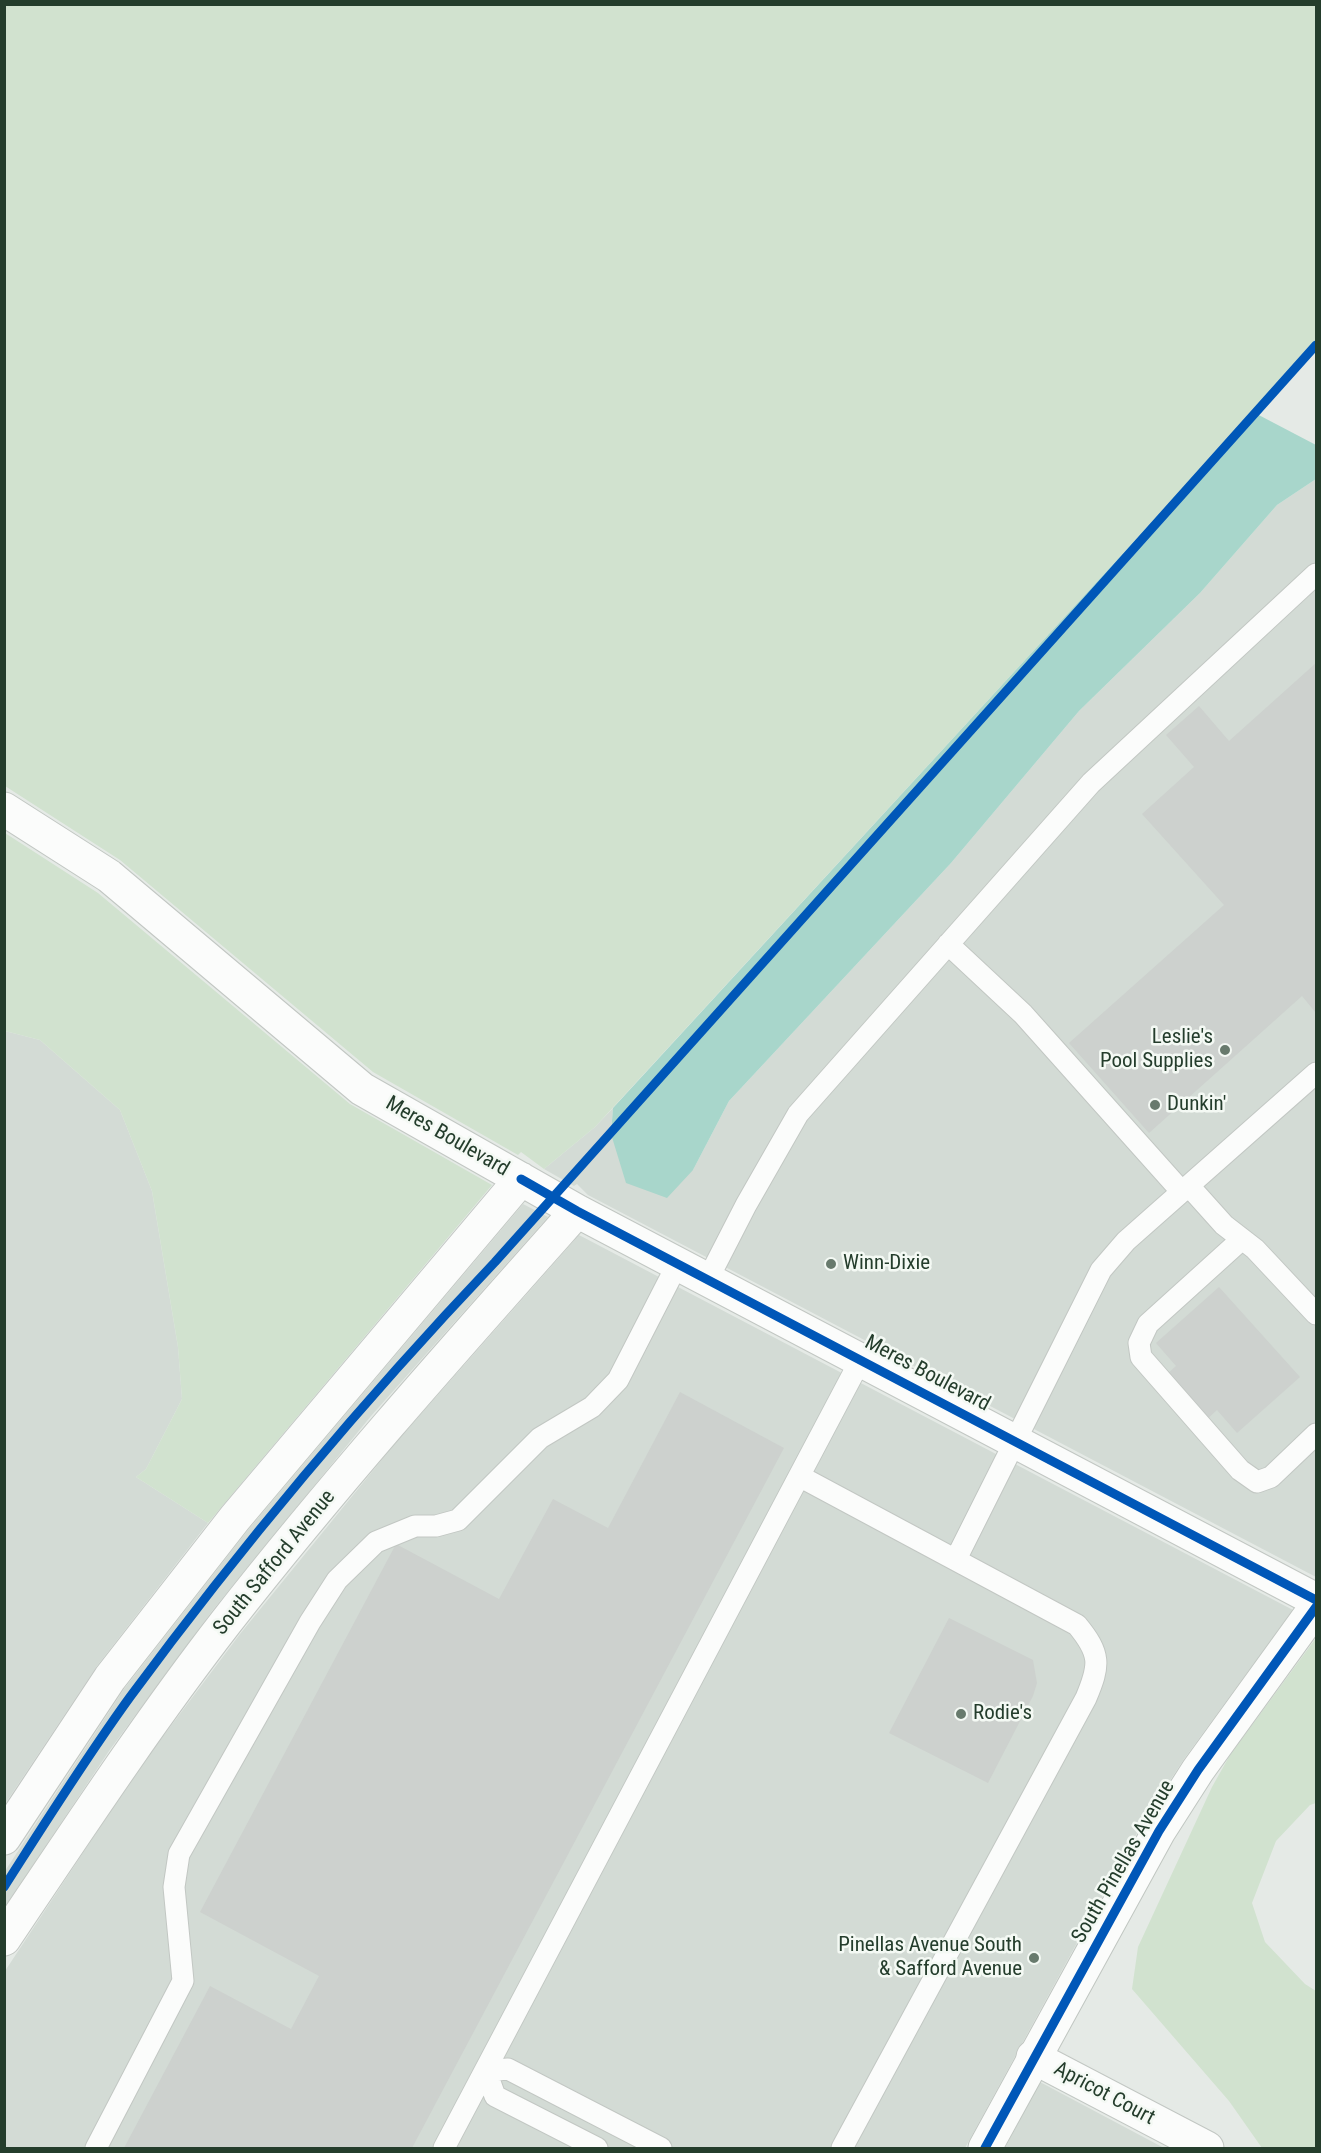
<!DOCTYPE html>
<html>
<head>
<meta charset="utf-8">
<style>
	body { margin:0 }
	#map { position:relative; width:1321px; height:2153px; overflow:hidden; background:#e5eae6; font-family:"Roboto Condensed",sans-serif }
	canvas { display:block }
	.frame { position:absolute; inset:0; border:6px solid #243d2c; pointer-events:none }
</style>
</head>
<body>
<div id="map">
<canvas width="1321" height="2153"></canvas>
<div class="frame"></div>
</div>
<script>
const ctx = document.querySelector('canvas').getContext('2d');
ctx.lineJoin = 'round';
function paint(path, color) { ctx.fillStyle = color; ctx.fill(path, 'evenodd'); }
function stroke(path, color, width, dash) { ctx.strokeStyle = color; ctx.lineWidth = width; ctx.lineCap = dash ? 'butt' : 'round'; ctx.setLineDash(dash || []); ctx.stroke(path); }
function drawText(font, color, halo, rows, align = 'center') {
  ctx.font = font + ' "Roboto Condensed",sans-serif'; ctx.lineWidth = 5; ctx.setLineDash([]); ctx.textBaseline = 'middle'; ctx.strokeStyle = halo; ctx.fillStyle = color; for (const [text, x, y, turn = 0] of rows) {
    ctx.save(); ctx.translate(x, y); ctx.rotate((+turn || 0) * Math.PI / 180); ctx.textAlign = isNaN(turn) ? turn : align; if (halo) ctx.strokeText(text, 0, 0); ctx.fillText(text, 0, 0); ctx.restore();
  }
}
paint(new Path2D(`
	M 1316,479 L 1316,1577 L 588,1195 L 577,1184 L 574,1186 L 544,1169 L 595,1127 L 613,1108 L 611,1134 L 693,1170 L 729,1101 L 951,863 L 1079,711 L 1200,593 L 1277,505 Z
	M 5,1031 L 40,1040 L 120,1110 L 152,1191 L 178,1347 L 182,1399 L 146,1469 L 136,1477 L 208,1523 L 97,1666 L 5,1804 Z
	M 523,1204 L 548,1217 L 371,1416 L 212,1611 L 109,1751 L 5,1907 L 5,1871 L 124,1689 L 248,1530 Z
	M 579,1235 L 1293,1610 L 1184,1759 L 1143,1822 L 965,2148 L 5,2148 L 5,1971 L 137,1771 L 240,1634 L 397,1441 Z
	M 1040,2082 L 1164,2148 L 1005,2148 Z`), '#d3dbd5');
paint(new Path2D(`
	M 4,5 L 1316,5 L 1316,339 L 1253,412 L 595,1127 L 544,1169 L 521,1152 L 518,1155 L 373,1072 L 120,860 L 5,786 Z
	M 5,833 L 98,893 L 350,1104 L 492,1185 L 208,1523 L 136,1477 L 146,1469 L 182,1399 L 178,1347 L 152,1191 L 120,1110 L 40,1040 L 5,1031 Z
	M 1316,1638 L 1316,1803 L 1310,1805 L 1276,1841 L 1252,1903 L 1265,1942 L 1305,1984 L 1316,1991 L 1316,2148 L 1262,2148 L 1229,2101 L 1132,1989 L 1138,1947 L 1212,1787 L 1230,1755 Z`), '#d1e2cf');
paint(new Path2D(`
	M 1253,412 L 1316,445 L 1316,479 L 1277,505 L 1200,593 L 1079,711 L 951,863 L 729,1101 L 693,1170 L 667,1198 L 626,1183 L 611,1134 L 613,1108 Z`), '#a8d6cb');
paint(new Path2D(`
	M 1316,663 L 1316,1013 L 1302,996 L 1149,1133 L 1069,1043 L 1224,905 L 1142,814 L 1194,767 L 1166,735 L 1199,706 L 1229,741 Z
	M 1219,1287 L 1300,1377 L 1237,1433 L 1217,1410 L 1194,1431 L 1153,1387 L 1176,1366 L 1156,1343 Z
	M 680,1392 L 784,1448 L 412,2148 L 124,2148 L 210,1986 L 291,2029 L 319,1976 L 200,1912 L 396,1544 L 499,1599 L 553,1499 L 608,1528 Z
	M 949,1618 L 1033,1660 L 1037,1683 L 1033,1696 L 988,1783 L 889,1733 Z`), '#cdd1ce');
const lane = new Path2D(`
	M 948,944 L 1023,1014 L 1182,1192
	M 1189,1186 L 1224,1225 L 1255,1249 L 1316,1314
	M 1242,1239 L 1148,1324 L 1139,1343 L 1141,1357 L 1240,1470 L 1257,1482 L 1271,1477 L 1316,1434
	M 708,1279 L 746,1205 L 798,1114 L 1091,783 L 1316,574
	M 801,1477 L 1077,1625 C 1101,1654 1100,1665 1086,1698 L 842,2148
	M 956,1559 L 1101,1270 L 1126,1241 L 1316,1073
	M 96,2148 L 183,1981 L 174,1887 L 179,1854 L 310,1622 L 337,1580 L 376,1542 L 415,1526 L 436,1526 L 458,1520 L 540,1438 L 592,1407 L 618,1380 L 678,1263
	M 444,2148 L 861,1359
	M 597,2148 L 495,2096 L 486,2071 L 508,2069 L 661,2148`);
const street = new Path2D(`
	M 4,809 L 109,876 L 362,1089 L 577,1211 L 1316,1600
	M 4,1838 L 110,1678 L 235,1518 L 521,1179
	M 4,1939 C 76,1832 147,1724 226,1622 C 337,1480 457,1346 577,1211
	M 1033,2057 L 1207,2148`);
const secondary = new Path2D(`
	M 985,2148 L 1159,1831 L 1198,1770 L 1316,1607`);
stroke(lane, '#c2c7c3', 23);
stroke(street, '#c2c7c3', 35);
stroke(secondary, '#c0c6c1', 35);
stroke(lane, '#fbfcfb', 21);
stroke(street, '#fbfcfb', 33);
stroke(secondary, '#fbfcfb', 33);
stroke(new Path2D(`
	M 521,1179 L 577,1211 L 1316,1600
	M 4,1887 C 45,1823 85,1759 130,1697 C 242,1545 365,1399 495,1262 L 1316,345
	M 985,2148 L 1159,1831 L 1198,1770 L 1316,1607`), '#0057b8', 9);
for (const [x, y, r, color] of [
	[1225,1050,6,"#687a6d"],
	[1155,1105,6,"#687a6d"],
	[831,1264,6,"#687a6d"],
	[961,1714,6,"#687a6d"],
	[1034,1958,6,"#687a6d"]
]) { const dot = new Path2D(); dot.arc(x, y, r, 0, 2 * Math.PI); ctx.fillStyle = color; ctx.fill(dot); stroke(dot, '#f4f9f4', 2); }
drawText('21px', '#243d2c', '#f4f9f4', [
	["Leslie's",1213,1038,"right"],
	["Pool Supplies",1213,1062,"right"],
	["Dunkin'",1167,1105],
	["Winn-Dixie",843,1264],
	["Rodie's",973,1714],
	["Pinellas Avenue South",1022,1946,"right"],
	["& Safford Avenue",1022,1970,"right"]
], 'left');
drawText('21px', '#243d2c', '#f4f9f4', [
	["Meres Boulevard",447,1137,30],
	["Meres Boulevard",927,1374,28],
	["South Safford Avenue",275,1563,-51],
	["South Pinellas Avenue",1124,1862,-60],
	["Apricot Court",1104,2094,28]
]);
</script>
</body>
</html>
